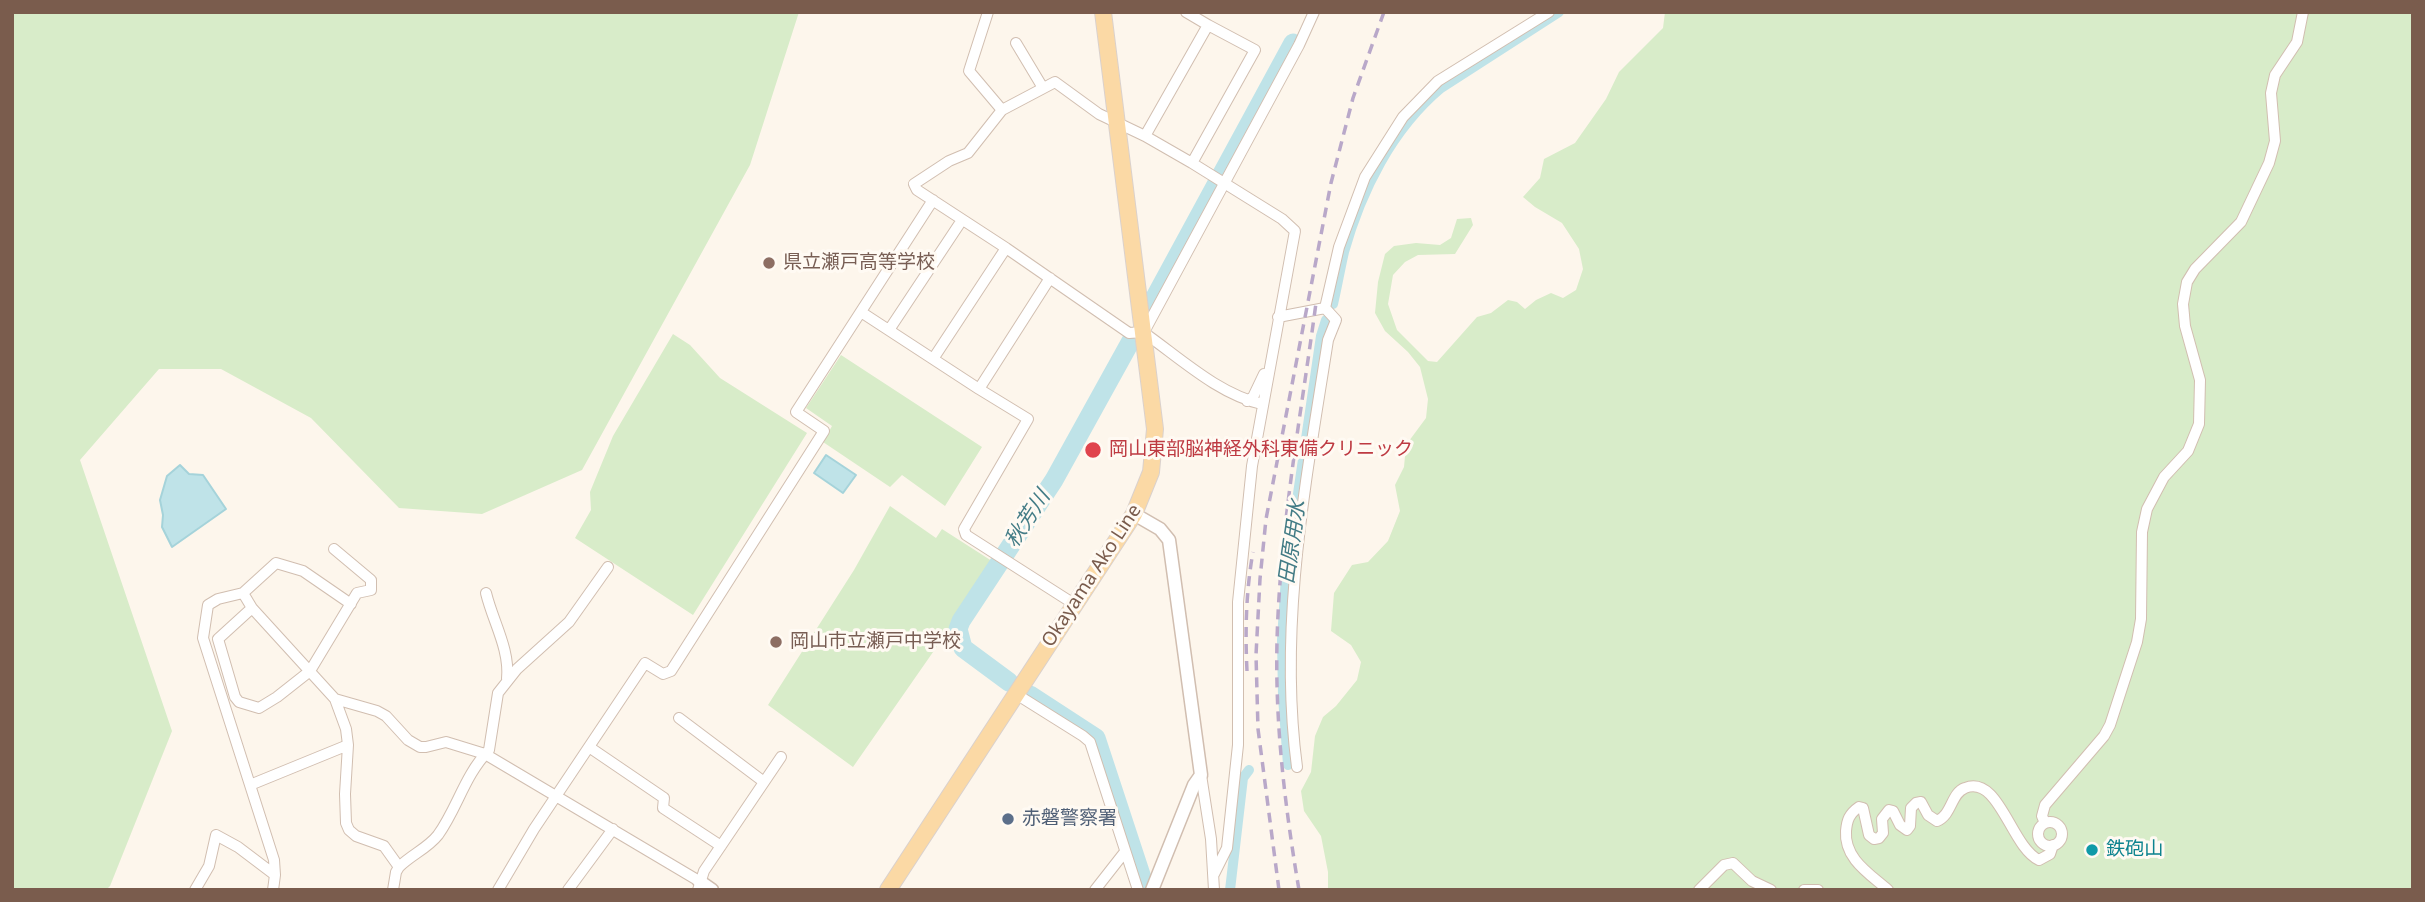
<!DOCTYPE html>
<html>
<head>
<meta charset="utf-8">
<style>
	body { margin:0 }
	#map { position:relative; width:2425px; height:902px; overflow:hidden; background:#fdf6ec; font-family:"Noto Sans",sans-serif }
	canvas { display:block }
	.frame { position:absolute; inset:0; border:14px solid #7a5c4d; pointer-events:none }
</style>
</head>
<body>
<div id="map">
<canvas width="2425" height="902"></canvas>
<div class="frame"></div>
</div>
<script>
const ctx = document.querySelector('canvas').getContext('2d');
ctx.lineJoin = 'round';
function paint(path, color) { ctx.fillStyle = color; ctx.fill(path, 'evenodd'); }
function stroke(path, color, width, dash) { ctx.strokeStyle = color; ctx.lineWidth = width; ctx.lineCap = dash ? 'butt' : 'round'; ctx.setLineDash(dash || []); ctx.stroke(path); }
function drawText(font, color, halo, rows, align = 'center') {
  ctx.font = font + ' "Noto Sans","Noto Sans JP",sans-serif'; ctx.lineWidth = 6; ctx.setLineDash([]); ctx.textBaseline = 'middle'; ctx.strokeStyle = halo; ctx.fillStyle = color; for (const [text, x, y, turn = 0] of rows) {
    ctx.save(); ctx.translate(x, y); ctx.rotate((+turn || 0) * Math.PI / 180); ctx.textAlign = isNaN(turn) ? turn : align; if (halo) ctx.strokeText(text, 0, 0); ctx.fillText(text, 0, 0); ctx.restore();
  }
}
paint(new Path2D(`
	M 12,12 L 799,12 L 750,165 L 582,470 L 482,514 L 399,508 L 311,418 L 221,369 L 159,369 L 80,460 L 172,731 L 110,886 L 106,890 L 12,890 Z
	M 1665,12 L 2413,12 L 2413,890 L 1328,890 L 1328,872 L 1321,836 L 1304,811 L 1301,791 L 1311,772 L 1315,736 L 1323,717 L 1336,706 L 1357,680 L 1361,662 L 1351,645 L 1331,631 L 1334,593 L 1352,565 L 1368,562 L 1388,541 L 1400,511 L 1395,485 L 1404,467 L 1406,445 L 1426,418 L 1428,399 L 1420,367 L 1408,352 L 1385,331 L 1375,313 L 1378,282 L 1385,254 L 1394,246 L 1416,243 L 1440,245 L 1451,238 L 1457,219 L 1471,218 L 1473,225 L 1455,254 L 1418,255 L 1405,262 L 1393,275 L 1388,304 L 1397,330 L 1428,361 L 1437,362 L 1477,317 L 1491,313 L 1508,300 L 1517,302 L 1525,309 L 1536,300 L 1551,293 L 1563,298 L 1576,290 L 1583,269 L 1579,249 L 1562,223 L 1535,207 L 1523,197 L 1540,178 L 1544,159 L 1575,143 L 1606,99 L 1619,72 L 1663,28 Z
	M 673,334 L 690,345 L 720,378 L 807,433 L 693,615 L 575,538 L 591,510 L 590,492 L 613,436 Z
	M 841,355 L 982,447 L 945,506 L 902,475 L 890,487 L 823,442 L 832,426 L 806,408 Z
	M 890,506 L 936,538 L 942,529 L 995,563 L 853,767 L 768,705 L 854,570 Z`), '#d8ecc9');
const water = new Path2D(`
	M 826,455 L 856,475 L 843,493 L 814,473 Z
	M 180,465 L 189,474 L 203,475 L 226,509 L 172,547 L 162,527 L 163,515 L 160,500 L 167,476 Z`);
paint(water, '#bfe3e8');
stroke(water, '#a5d3da', 2);
stroke(new Path2D(`
	M 1333,304 C 1337,287 1340,269 1344,252 C 1361,191 1392,129 1441,88 L 1559,12
	M 1288,765 L 1283,697 L 1282,640 L 1286,576 L 1321,336 L 1326,320
	M 1230,890 L 1243,778 L 1249,770`), '#bfe3e8', 10);
stroke(new Path2D(`
	M 1148,310 L 1293,43
	M 1009,682 L 963,648 L 958,629 L 961,621 L 1054,480 L 1132,339
	M 1030,695 L 1096,738 L 1146,890`), '#bfe3e8', 19);
const minor = new Path2D(`
	M 988,12 L 969,71 L 1002,110 L 968,153 L 949,161 L 914,184 L 917,190 L 1006,248 L 1129,333 L 1143,332 C 1180,358 1218,394 1262,404
	M 1186,12 L 1208,25
	M 1016,43 L 1043,88
	M 1002,110 L 1055,82 L 1099,114 L 1145,136 L 1192,163 L 1282,219 L 1295,231 L 1252,466 L 1238,602 L 1238,745 L 1227,848 L 1214,874
	M 1145,136 L 1208,25 L 1255,50 L 1192,163
	M 1325,308 L 1339,247 L 1365,177 L 1403,117 L 1438,81 L 1549,12
	M 861,312 L 979,389 L 1050,278
	M 1278,317 L 1325,308
	M 889,330 L 962,220
	M 1144,332 L 1299,45 L 1314,12
	M 933,359 L 1006,248
	M 979,389 L 1028,419 L 964,529 L 966,535 L 1074,604
	M 1247,401 L 1253,397 L 1264,374
	M 243,593 L 252,608 L 335,699 L 377,711 L 386,716 L 408,740 L 420,747 L 426,747 L 446,742 L 485,754 L 699,881
	M 486,593 C 493,622 510,649 507,679
	M 252,608 L 218,639 L 235,697 L 239,702 L 259,708 L 277,697 L 310,671 L 357,593 L 371,590 L 371,580 L 334,549
	M 1016,694 L 1083,736 L 1090,742 L 1138,890
	M 335,699 L 346,729 L 348,745 L 345,794 L 346,823 L 349,830 L 356,836 L 384,846 L 399,867
	M 679,718 L 764,782
	M 589,747 L 664,798 L 663,808 L 721,846
	M 1297,767 C 1278,624 1306,481 1328,340 L 1336,320 L 1325,308
	M 1201,775 L 1211,839 L 1214,890
	M 250,785 L 348,745
	M2038 834a12 12 0 1 1 24 0a12 12 0 1 1-24 0Z
	M 2045,823 L 2042,816 L 2045,805 L 2104,736 L 2110,725 L 2137,642 L 2141,619 L 2142,532 L 2147,509 L 2164,477 L 2188,451 L 2199,424 L 2200,380 L 2185,326 L 2183,304 L 2187,282 L 2195,269 L 2241,222 L 2269,163 L 2275,141 L 2271,93 L 2275,75 L 2297,42 L 2303,12
	M 195,890 L 209,866 L 216,835 L 238,847 L 275,875
	M 273,890 L 275,875 L 274,860 L 203,638 L 208,605 L 218,599 L 243,593 L 276,563 L 303,571 L 351,604
	M 393,890 L 396,872 L 399,867 C 411,855 428,848 438,835 C 458,807 464,776 489,750 L 498,693 L 517,669 L 569,622 L 608,567
	M 498,890 L 534,829 L 645,663 L 663,674 L 671,671 L 824,431 L 796,412 L 933,200
	M 568,890 L 613,829
	M 698,890 L 704,871 L 781,757
	M 1095,890 L 1124,853
	M 1699,890 L 1724,865 L 1733,863 L 1752,881 L 1771,890
	M 1804,890 L 1818,890
	M 1888,890 C 1870,874 1844,859 1846,831 C 1847,820 1849,814 1859,807 L 1863,808 L 1869,835 L 1874,839 L 1879,838 L 1883,833 L 1882,819 L 1889,810 L 1893,811 L 1900,825 L 1907,830 L 1910,826 L 1911,808 L 1916,803 L 1921,802 L 1928,815 L 1937,821 C 1952,815 1951,793 1965,788 C 1999,774 2011,847 2039,860 L 2050,854 L 2053,845`);
const tertiary = new Path2D(`
	M 1134,514 L 1160,529 L 1169,540 L 1201,775 L 1194,785 L 1152,890
	M 699,881 L 712,890`);
const primary = new Path2D(`
	M 888,890 L 1134,514 L 1151,472 L 1155,429 L 1103,12`);
stroke(minor, '#d1beb0', 12);
stroke(tertiary, '#d1beb0', 15);
stroke(primary, '#dad1cd', 18);
stroke(minor, '#fff', 10);
stroke(tertiary, '#fff', 12);
stroke(primary, '#fbd9a5', 16);
stroke(new Path2D(`
	M 1247,671 C 1245,631 1246,591 1253,552
	M 1279,890 L 1258,729 L 1256,655 L 1260,579 L 1266,519 L 1331,183 L 1353,98 L 1384,12
	M 1299,890 C 1285,807 1275,725 1277,641 C 1280,527 1301,415 1316,303`), '#b9a8c9', 3.5, [10, 7]);
for (const [x, y, r, color] of [
	[769,263,7,"#8d6e63"],
	[1093,450,9,"#e0444e"],
	[776,642,7,"#8d6e63"],
	[1008,819,7,"#5c6f8a"],
	[2092,850,7,"#0f9aa8"]
]) { const dot = new Path2D(); dot.arc(x, y, r, 0, 2 * Math.PI); ctx.fillStyle = color; ctx.fill(dot); stroke(dot, '#fffaf3', 2.5); }
drawText('19px', '#785e54', '#fffaf3', [
	["県立瀬戸高等学校",783,263],
	["岡山市立瀬戸中学校",790,642]
], 'left');
drawText('19px', '#be3a42', '#fffaf3', [
	["岡山東部脳神経外科東備クリニック",1109,450]
], 'left');
drawText('19px', '#7a5c4d', '#fffaf3', [
	["Okayama Ako Line",1092,576,-57]
]);
drawText('19px', '#4e5e75', '#fffaf3', [
	["赤磐警察署",1022,819]
], 'left');
drawText('19px', '#0d838f', '#fffaf3', [
	["鉄砲山",2106,850]
], 'left');
drawText('italic 21px', '#437c86', '#fffaf3', [
	["秋芳川",1028,519,-57],
	["田原用水",1293,542,-82]
]);
</script>
</body>
</html>
